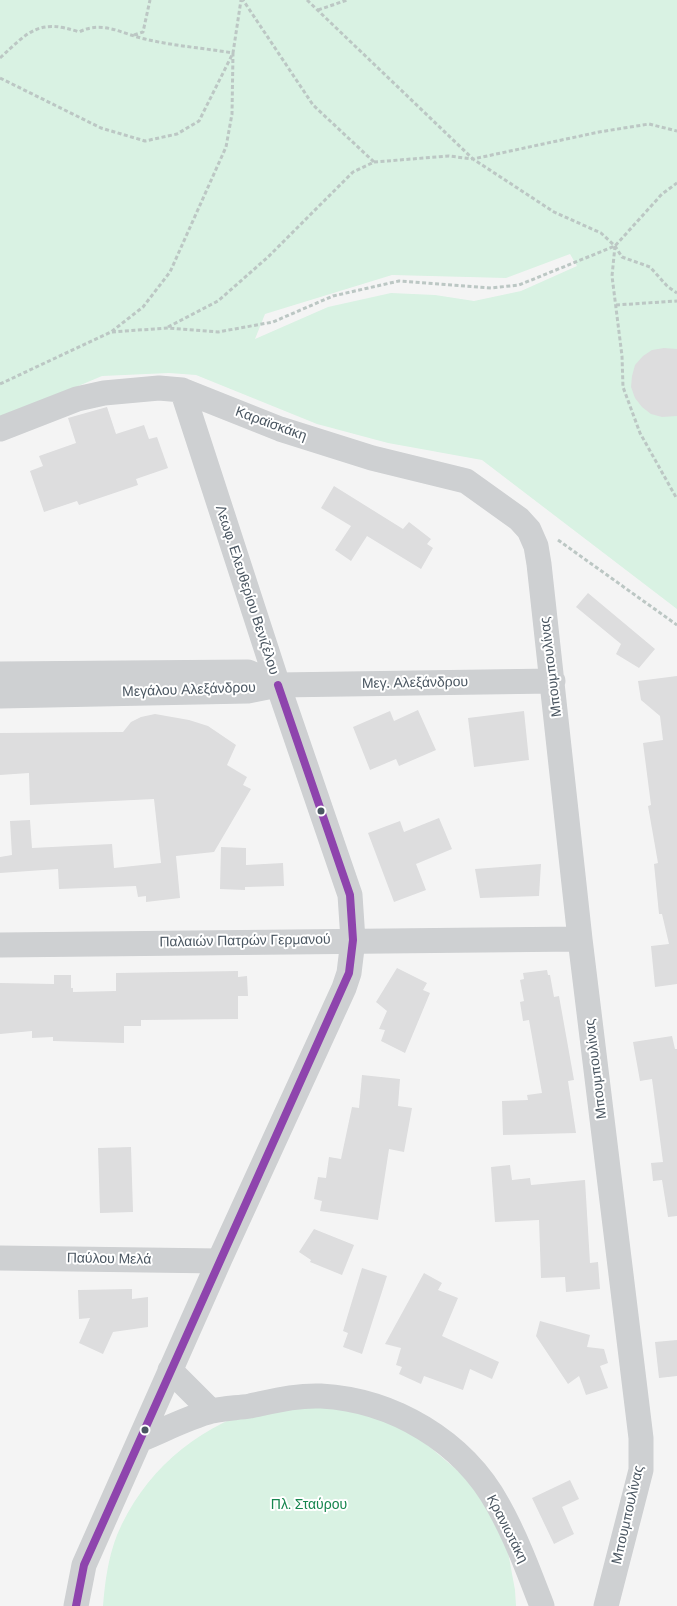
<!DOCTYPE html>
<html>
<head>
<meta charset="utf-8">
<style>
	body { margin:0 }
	canvas { display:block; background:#f4f4f4 }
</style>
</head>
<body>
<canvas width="677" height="1606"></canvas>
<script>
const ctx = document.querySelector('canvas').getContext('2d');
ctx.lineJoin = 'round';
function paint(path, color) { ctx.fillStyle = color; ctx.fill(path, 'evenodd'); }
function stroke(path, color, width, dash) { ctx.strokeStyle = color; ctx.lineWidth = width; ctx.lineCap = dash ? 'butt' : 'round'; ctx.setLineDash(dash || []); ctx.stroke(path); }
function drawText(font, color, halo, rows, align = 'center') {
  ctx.font = font + ' "PT Sans",sans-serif'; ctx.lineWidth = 4; ctx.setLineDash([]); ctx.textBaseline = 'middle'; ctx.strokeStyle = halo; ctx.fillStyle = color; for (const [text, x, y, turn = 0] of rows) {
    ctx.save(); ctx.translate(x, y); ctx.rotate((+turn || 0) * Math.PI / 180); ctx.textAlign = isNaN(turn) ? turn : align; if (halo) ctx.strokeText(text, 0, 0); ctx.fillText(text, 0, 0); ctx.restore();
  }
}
paint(new Path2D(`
	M 0,0 L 677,0 L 677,609 L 482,460 L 388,443 L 317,424 L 196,375 L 169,373 L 102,376 L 0,419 ZM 570,254 L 577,266 L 521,291 L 474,301 L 435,295 L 391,293 L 328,307 L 255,339 L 265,314 L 392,275 L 506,278 Z
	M 337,1405 L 411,1431 L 471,1482 L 493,1515 L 508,1552 L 515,1590 L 516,1606 L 103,1606 C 105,1582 108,1558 117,1535 C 142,1475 194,1428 257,1410 C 278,1405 315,1407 337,1405 Z`), '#d9f2e3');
paint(new Path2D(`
	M 664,348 L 677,349 L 677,416 L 662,417 L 651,414 L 642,407 L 635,398 L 631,387 L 632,376 L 635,365 L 643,356 L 652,350 Z
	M 107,407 L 116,434 L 144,425 L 149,439 L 157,437 L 168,468 L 136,479 L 138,485 L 79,505 L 77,501 L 44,512 L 30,471 L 43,466 L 39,456 L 76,443 L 68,418 Z
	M 334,486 L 403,529 L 409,522 L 431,539 L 427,544 L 433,548 L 421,569 L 367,536 L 351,561 L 335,550 L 351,526 L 321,508 Z
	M 588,593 L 655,649 L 639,668 L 616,654 L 621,644 L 576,607 Z
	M 677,676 L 677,984 L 655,987 L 651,946 L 669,944 L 662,914 L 659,914 L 654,864 L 658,863 L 648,806 L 651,805 L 643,743 L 663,740 L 660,716 L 641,700 L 638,681 Z
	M 418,710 L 436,750 L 399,766 L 396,759 L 370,770 L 353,727 L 390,711 L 394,721 Z
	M 524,711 L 529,760 L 474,767 L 468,718 Z
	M 155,714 L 189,720 L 208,726 L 236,745 L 227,765 L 247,777 L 243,785 L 251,789 L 214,852 L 176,856 L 180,898 L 146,902 L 146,896 L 138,897 L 136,886 L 59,889 L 58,869 L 0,873 L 0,857 L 12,855 L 10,821 L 30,820 L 32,848 L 112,844 L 114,868 L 161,863 L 154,799 L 30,805 L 29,773 L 0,775 L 0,733 L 123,732 L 131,722 L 141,717 Z
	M 439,818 L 452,849 L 416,864 L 426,890 L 394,902 L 368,833 L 400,821 L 404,832 Z
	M 221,847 L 246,848 L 246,865 L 283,863 L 284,886 L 245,887 L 245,890 L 220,889 Z
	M 541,864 L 539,896 L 480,898 L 475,869 Z
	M 397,968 L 427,983 L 423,990 L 430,993 L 405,1053 L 381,1041 L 385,1030 L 379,1029 L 387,1011 L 376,1002 Z
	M 547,970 L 548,975 L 550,975 L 554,997 L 559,996 L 574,1080 L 568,1081 L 576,1133 L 503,1135 L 502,1101 L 528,1100 L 527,1095 L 542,1093 L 529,1020 L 523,1021 L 520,1002 L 524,1001 L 520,980 L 524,979 L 523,973 Z
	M 238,971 L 238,977 L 247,976 L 248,996 L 238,996 L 238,1019 L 141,1020 L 141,1026 L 124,1026 L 124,1043 L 53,1041 L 53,1037 L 32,1038 L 32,1031 L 0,1034 L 0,983 L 54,984 L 54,975 L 71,975 L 71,988 L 73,988 L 73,992 L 116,991 L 116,973 Z
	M 672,1036 L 675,1049 L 677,1049 L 677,1216 L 668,1217 L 662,1180 L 653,1181 L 651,1163 L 663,1162 L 652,1079 L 640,1081 L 633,1042 Z
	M 362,1075 L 400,1079 L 398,1106 L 412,1108 L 404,1152 L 389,1149 L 378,1220 L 320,1211 L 322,1201 L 314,1199 L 318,1177 L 326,1178 L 329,1157 L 341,1159 L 352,1107 L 359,1108 Z
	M 131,1147 L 133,1212 L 100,1213 L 98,1148 Z
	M 510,1165 L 512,1180 L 530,1178 L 531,1185 L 585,1180 L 590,1263 L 598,1262 L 600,1289 L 566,1292 L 565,1277 L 541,1278 L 539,1220 L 495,1222 L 491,1167 Z
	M 314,1229 L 354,1245 L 342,1275 L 310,1262 L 311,1260 L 299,1252 Z
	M 362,1268 L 387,1276 L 362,1354 L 343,1347 L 348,1333 L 343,1331 Z
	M 424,1273 L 442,1283 L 438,1290 L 458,1298 L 442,1336 L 499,1362 L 492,1379 L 470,1369 L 463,1390 L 424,1376 L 421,1384 L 399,1374 L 402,1367 L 396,1365 L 401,1348 L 385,1344 Z
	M 132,1289 L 132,1299 L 148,1297 L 148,1327 L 113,1332 L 103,1354 L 79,1343 L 90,1318 L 79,1319 L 78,1290 Z
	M 540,1321 L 590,1335 L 587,1347 L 604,1349 L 608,1363 L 600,1366 L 608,1388 L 586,1395 L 579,1376 L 568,1384 L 536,1336 Z
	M 677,1340 L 677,1376 L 659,1378 L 655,1342 Z
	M 570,1480 L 579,1499 L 562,1507 L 574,1534 L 554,1544 L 532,1498 Z`), '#ddddde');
stroke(new Path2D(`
	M 307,0 L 473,159 L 599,132 L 649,124 L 677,131
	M 318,10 L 347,0
	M 134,35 L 143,32 L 150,0
	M 0,58 C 28,32 39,18 79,32 C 103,20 122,34 145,39 C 173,46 204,48 233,53 L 232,114 L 226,147 L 170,272 L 143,307 L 111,332
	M 0,78 L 101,128 L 145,141 L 177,134 L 199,121 L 233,53 L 241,0
	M 374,162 L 449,156 L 473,159 L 554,212 L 601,233 L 615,246 L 622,257 L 650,267 L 668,287 L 677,293
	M 615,246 L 612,276 L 622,356 L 623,387 L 640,433 L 677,499
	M 616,305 L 677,301
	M 168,327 L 218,301 L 268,257 L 353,172 L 374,162 L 313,105 L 243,0
	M 0,384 L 111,332 L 168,328 L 218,332 L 273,322 L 333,296 L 399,281 L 491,288 L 519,285 L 615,246 L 662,194 L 677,183
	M 558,540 L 677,625`), '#bcc7c4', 3, [4, 2.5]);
stroke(new Path2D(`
	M 0,429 L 77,399 L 104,393 L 159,388 L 182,390 L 280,429 L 372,458 L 466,481 L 519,519 L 529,530 L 536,546 L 539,564 L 580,939 L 641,1438 L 641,1470 L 606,1606
	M 0,674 L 248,672 L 278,685
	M 0,696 L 248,691 L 278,685 L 553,681
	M 0,945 L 580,939
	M 0,1258 L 219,1261
	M 170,1370 L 211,1411
	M 142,1439 C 164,1430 189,1417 212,1411 C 225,1408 237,1408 250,1406 C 274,1401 297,1395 321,1396 C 393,1400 463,1441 498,1505 C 516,1537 529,1572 542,1606
	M 76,1606 L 84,1565 L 219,1261 L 344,988 L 349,973 L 353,940 L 350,895 L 278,685 L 182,390`), '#ced0d2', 25);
stroke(new Path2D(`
	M 76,1606 L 84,1565 L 349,973 L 353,940 L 350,895 L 278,685`), '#8e44ad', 8);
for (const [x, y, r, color] of [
	[321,811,4.5,"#4a5661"],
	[145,1430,4.5,"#4a5661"]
]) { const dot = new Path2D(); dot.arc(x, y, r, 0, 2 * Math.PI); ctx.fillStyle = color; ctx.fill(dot); stroke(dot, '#fff', 2); }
drawText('14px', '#4a5661', '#fff', [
	["Καραϊσκάκη",271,424,20],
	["Λεωφ. Ελευθερίου Βενιζέλου",247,590,72],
	["Μπουμπουλίνας",551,667,-97],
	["Μεγ. Αλεξάνδρου",415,683,-1],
	["Μεγάλου Αλεξάνδρου",189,690,-2],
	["Παλαιών Πατρών Γερμανού",245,941,-1],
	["Μπουμπουλίνας",596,1069,-97],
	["Παύλου Μελά",109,1259,1],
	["Μπουμπουλίνας",628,1515,-77],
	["Κρανιωτάκη",507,1529,63]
]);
drawText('14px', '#17864f', '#fff', [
	["Πλ. Σταύρου",309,1505]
]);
</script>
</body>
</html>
